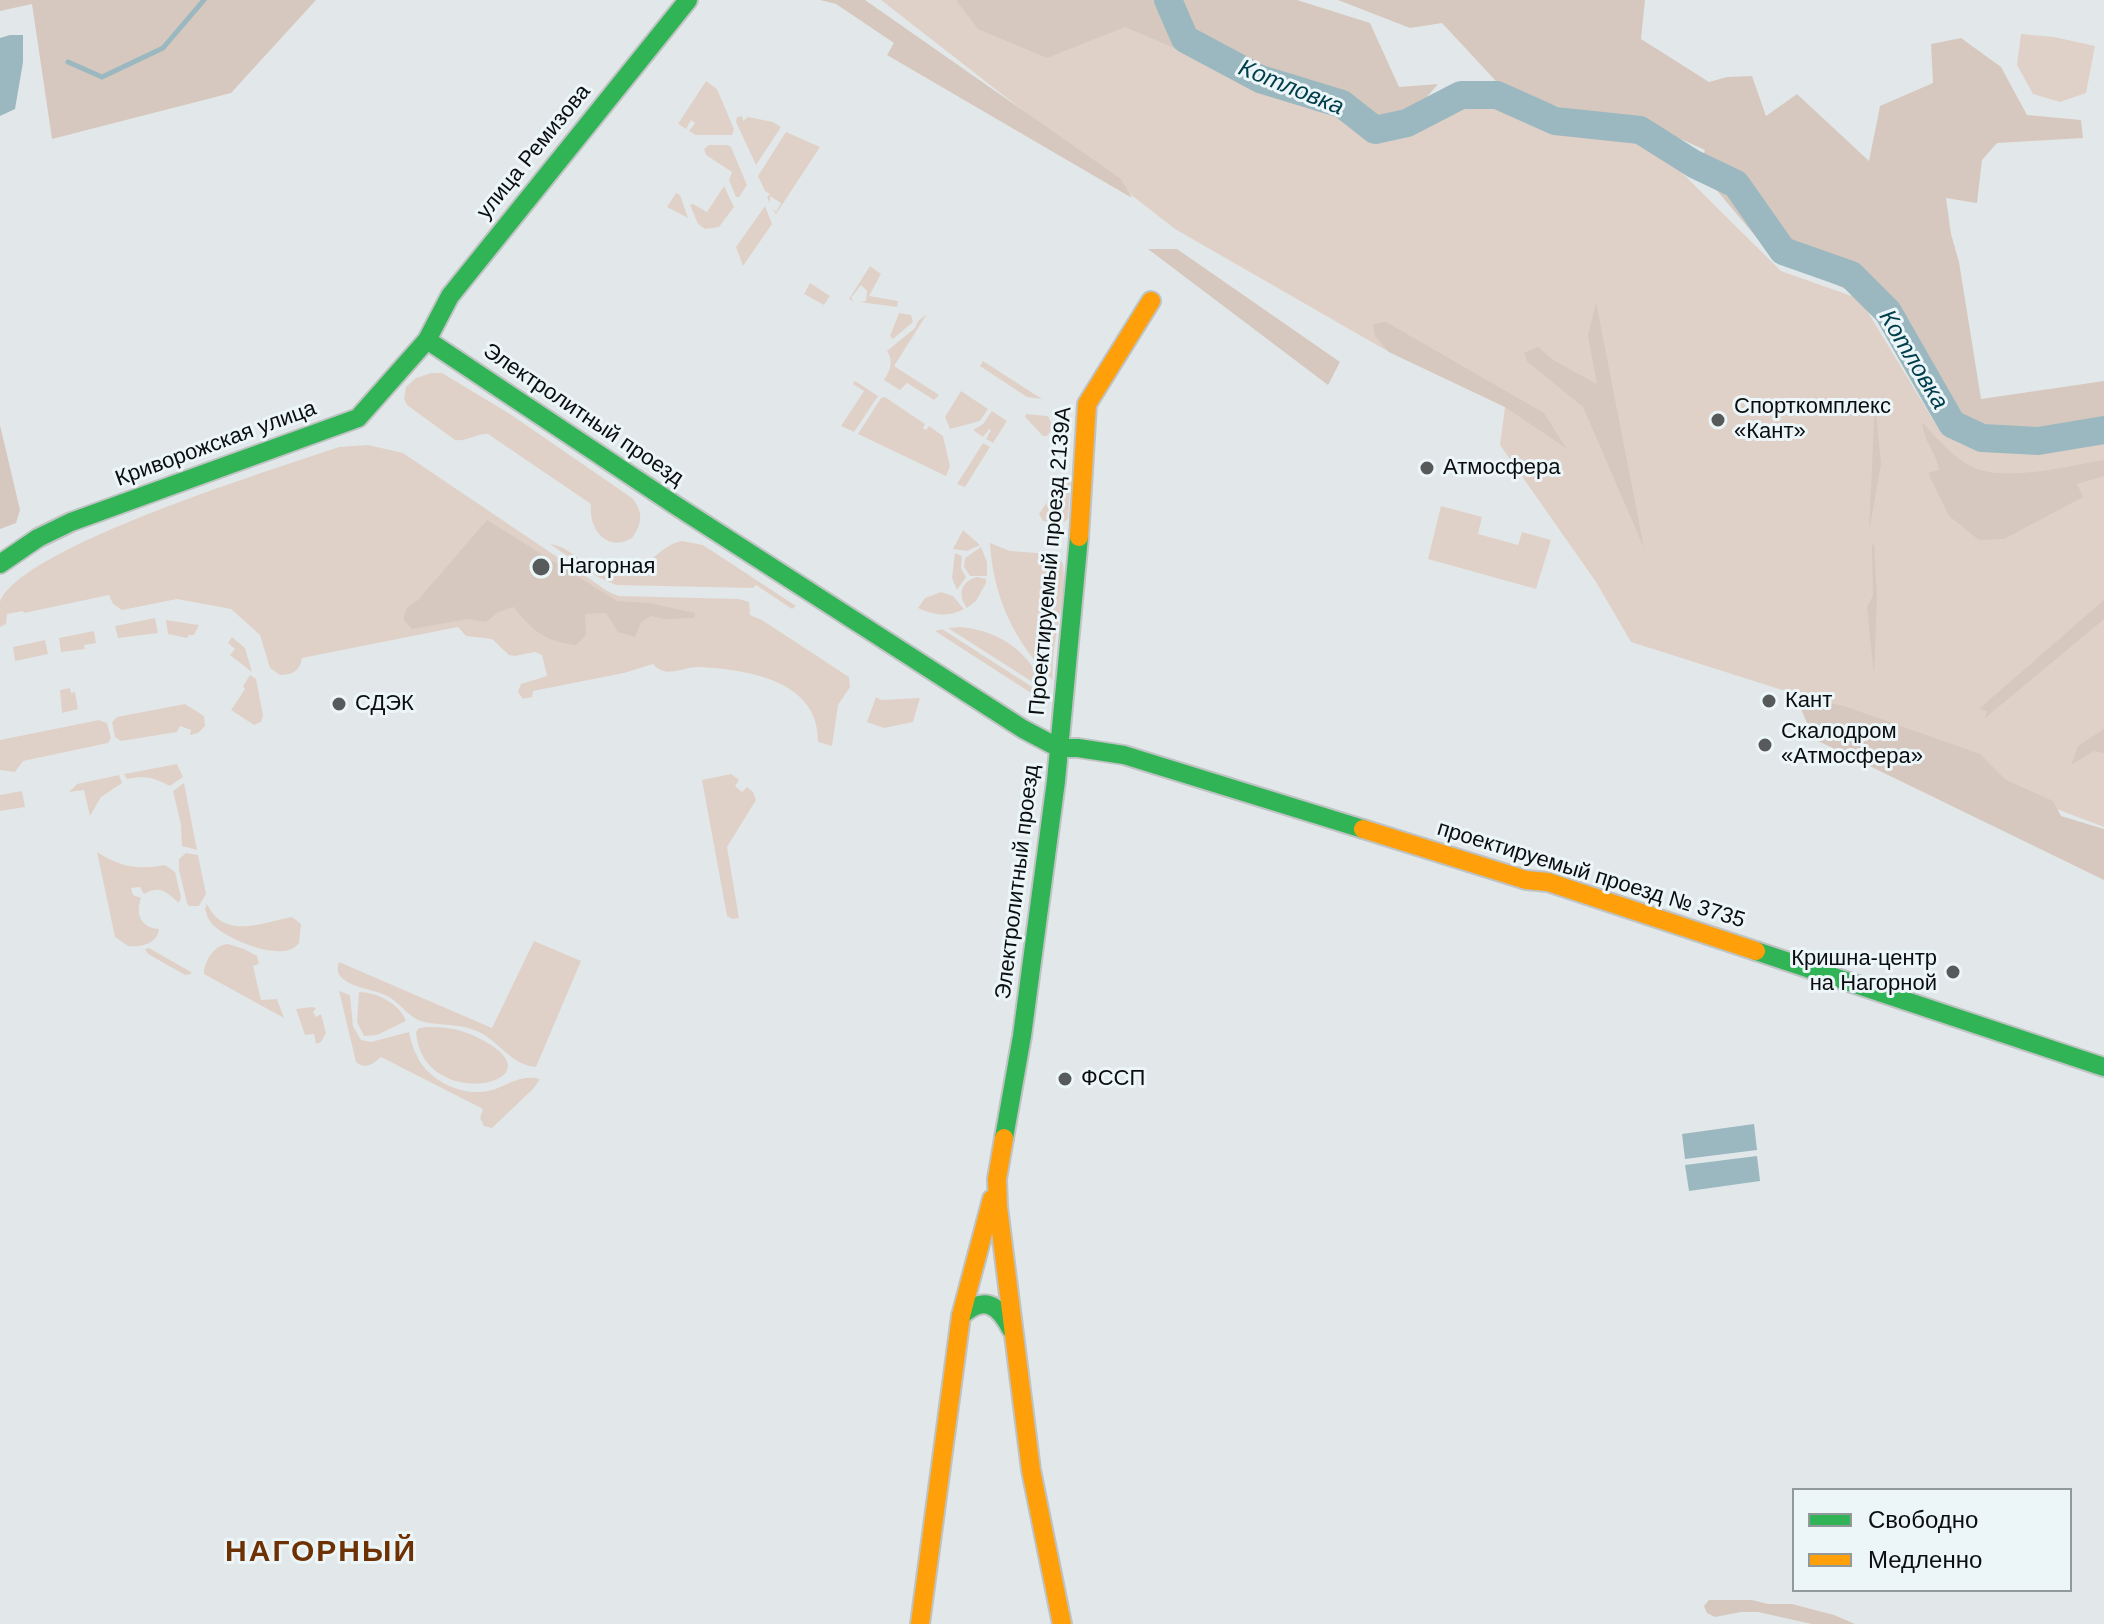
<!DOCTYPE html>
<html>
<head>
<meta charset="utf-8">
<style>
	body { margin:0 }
	#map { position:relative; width:2104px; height:1624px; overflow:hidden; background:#e2e8e9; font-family:Arial,sans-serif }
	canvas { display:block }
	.legend { position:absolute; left:1792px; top:1488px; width:280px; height:104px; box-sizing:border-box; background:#ecf6f9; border:2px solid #92999b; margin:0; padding:10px 14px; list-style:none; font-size:24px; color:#0b0e0f }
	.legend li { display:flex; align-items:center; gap:16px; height:40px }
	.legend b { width:40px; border:2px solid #92999b }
</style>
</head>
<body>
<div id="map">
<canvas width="2104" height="1624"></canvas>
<ul class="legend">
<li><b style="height:10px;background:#30b455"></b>Свободно</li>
<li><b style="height:10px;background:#ff9f0a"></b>Медленно</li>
</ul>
</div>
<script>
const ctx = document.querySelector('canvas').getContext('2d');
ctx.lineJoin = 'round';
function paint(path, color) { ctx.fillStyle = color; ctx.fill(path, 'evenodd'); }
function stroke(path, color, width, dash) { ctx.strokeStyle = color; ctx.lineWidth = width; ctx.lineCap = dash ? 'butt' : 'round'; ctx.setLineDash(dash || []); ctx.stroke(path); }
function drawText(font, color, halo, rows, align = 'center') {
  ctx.font = font + ' Arial,sans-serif'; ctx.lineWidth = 6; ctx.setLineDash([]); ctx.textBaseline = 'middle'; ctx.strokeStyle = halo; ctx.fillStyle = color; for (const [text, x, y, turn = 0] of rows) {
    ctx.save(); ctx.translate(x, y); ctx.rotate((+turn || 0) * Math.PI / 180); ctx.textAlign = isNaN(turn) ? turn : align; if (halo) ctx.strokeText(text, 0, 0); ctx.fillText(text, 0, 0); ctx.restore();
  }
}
paint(new Path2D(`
	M 881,0 L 1073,0 L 1344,114 L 1531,90 L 1666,157 L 1781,271 L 1860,299 L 1941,433 L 2010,452 L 2104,443 L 2104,827 L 1980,780 L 1798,695 L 1631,642 L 1596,582 L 1500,445 L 1505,407 L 1389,352 L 1175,229 Z
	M 2021,34 L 2054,37 L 2095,46 L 2086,93 L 2060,102 L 2033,94 L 2017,65 Z
	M 706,81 L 717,89 L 734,129 L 732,135 L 696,135 L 689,131 L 695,123 L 691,120 L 686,129 L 678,124 Z
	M 742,116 L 743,121 L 748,117 L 773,122 L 781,127 L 756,165 L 736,122 L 737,117 Z
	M 786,132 L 820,147 L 776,214 L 771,207 L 776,212 L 781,203 L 770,196 L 770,203 L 767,197 L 770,194 L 765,191 L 758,176 Z
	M 709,145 L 728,145 L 731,147 L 747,185 L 739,197 L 736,197 L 729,180 L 732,172 L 706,155 L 704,149 Z
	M 724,186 L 734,207 L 719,227 L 705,229 L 698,224 L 690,205 L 693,204 L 707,212 Z
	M 676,193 L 680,195 L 688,218 L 667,207 Z
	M 765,206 L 772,224 L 743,266 L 736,247 Z
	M 870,266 L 881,274 L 869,296 L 898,301 L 897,307 L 859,302 L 866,301 L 867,291 L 861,285 L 851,298 L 854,302 L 849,299 Z
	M 810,283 L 830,296 L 824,305 L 804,294 Z
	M 899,313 L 911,315 L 913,322 L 893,339 L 890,336 Z
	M 927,314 L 894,366 L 939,395 L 934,400 L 907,383 L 900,390 L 884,380 C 890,371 894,361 887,351 L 915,328 L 918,321 Z
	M 983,361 L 1042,399 L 1027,397 L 980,366 Z
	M 442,373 L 510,414 L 632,498 C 644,512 642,524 632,538 C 607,553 588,529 591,504 L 488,434 C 476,433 467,442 455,440 L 407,405 L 404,399 L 406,387 L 416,378 L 431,373 Z
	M 855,381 L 878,396 L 854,432 L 841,426 L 864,391 L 853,384 Z
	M 961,391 L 988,409 L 980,421 L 950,429 L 945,417 Z
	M 885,397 L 925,424 L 923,428 L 926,430 L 929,426 L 943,436 L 950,466 L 946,476 L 858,434 L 881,398 Z
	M 992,411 L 1007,421 L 993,443 L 986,439 L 991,430 L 989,429 L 983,437 L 973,430 L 983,424 Z
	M 1026,414 L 1048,416 L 1053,427 L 1047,436 L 1043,436 L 1025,417 Z
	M 983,443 L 990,447 L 965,487 L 957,484 Z
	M 368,445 L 403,453 L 609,592 L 619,596 L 739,599 L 749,602 L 750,615 L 762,620 L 849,677 L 850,687 L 838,705 L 832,746 L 818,742 C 819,680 748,670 700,667 C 682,666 667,680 653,664 L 624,673 L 533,691 L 532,697 L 523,699 L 518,692 L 521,684 L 547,676 L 542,655 L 535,652 L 515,656 L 509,655 L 492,639 L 466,636 L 458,627 L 302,658 C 300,671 292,675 280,675 L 270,668 L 260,635 L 231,609 L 177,599 L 122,610 L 113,604 L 109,595 L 24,613 L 23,611 L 7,614 L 6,624 L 0,627 C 0,620 0,609 0,602 C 20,547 278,468 339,447 Z
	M 1065,476 L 1071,479 L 1068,519 L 1064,522 L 1043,521 L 1039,514 Z
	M 1441,506 L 1482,517 L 1478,534 L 1518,545 L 1522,532 L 1551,540 L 1536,589 L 1428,559 Z
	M 963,530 L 980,545 L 967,551 L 953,549 Z
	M 682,541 L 703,545 L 796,606 L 792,609 L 756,585 L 753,588 L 616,585 L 598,577 L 550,544 C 572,547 584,568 605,574 C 644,585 651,547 682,541 Z
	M 990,543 L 1010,551 L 1051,554 L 1063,563 C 1068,602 1050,641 1053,680 C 1014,643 993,596 990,543 Z
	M 981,547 L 987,562 L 987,576 L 970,576 L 964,567 L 965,558 Z
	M 955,553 L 962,556 L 961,568 L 966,577 L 957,590 L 952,578 Z
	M 977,577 L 986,579 L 986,583 L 976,601 L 967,608 C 957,595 961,581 977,577 Z
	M 941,592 L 953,596 L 964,609 C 949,617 934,616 918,608 L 925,598 Z
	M 155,618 L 158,633 L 118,638 L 115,626 Z
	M 166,620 L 199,625 L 194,635 L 189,635 L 187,638 L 168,634 Z
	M 961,627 C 1001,631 1030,652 1045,690 L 948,628 Z
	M 942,629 L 1037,690 L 1034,695 L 935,631 Z
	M 94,631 L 96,643 L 84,645 L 85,649 L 61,652 L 59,638 Z
	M 232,637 L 245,648 L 252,672 L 230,655 L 235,649 L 228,643 Z
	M 45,640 L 48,654 L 15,661 L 13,647 Z
	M 250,675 L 256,679 L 263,715 L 261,722 L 254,725 L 231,710 L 245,689 L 243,686 Z
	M 70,688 L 71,693 L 75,692 L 78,709 L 62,713 L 60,690 Z
	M 876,697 L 881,700 L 920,698 L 913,722 L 884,728 L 867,722 Z
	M 185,704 L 204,716 L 205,726 L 198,733 L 190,735 L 191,730 L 180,726 L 177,732 L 121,741 L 115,737 L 112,722 L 117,717 Z
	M 99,720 L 107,723 L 111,738 L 108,743 L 23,761 L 15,772 L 0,770 L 0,740 Z
	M 177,764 L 183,777 L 170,786 C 154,778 146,775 127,779 L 124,774 Z
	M 731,774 L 739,780 L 735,786 L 742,792 L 747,787 L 753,792 L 756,800 L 727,847 L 739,918 L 732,919 L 727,916 L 702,780 Z
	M 119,775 L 122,783 L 101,797 L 90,816 L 84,790 L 69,792 L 77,784 Z
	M 184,783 L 197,850 L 182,846 L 181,825 L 173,791 Z
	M 22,791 L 25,807 L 0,811 L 0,795 Z
	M 97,852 C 120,867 138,870 165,865 L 175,872 L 181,897 L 179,903 C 167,893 161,884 144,894 L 140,887 L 131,888 L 133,895 L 141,898 C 135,914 141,928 159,929 C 158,943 141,948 128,946 L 115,937 Z
	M 186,853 L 198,855 L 206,894 L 199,906 L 189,906 L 187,903 L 179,870 L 179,859 Z
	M 207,904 C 224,940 261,923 292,917 L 301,924 L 299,943 C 285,964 228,940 213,925 C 208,920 207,915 205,909 Z
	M 534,941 L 581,961 L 536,1067 C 513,1066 499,1042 479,1032 C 460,1023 443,1026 424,1022 C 410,1019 401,1004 389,997 C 375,989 355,989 343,979 C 337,974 337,969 339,962 L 492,1028 Z
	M 228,944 L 244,949 L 257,956 L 259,964 L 253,966 L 261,1000 L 277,999 L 284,1018 L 204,974 C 204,961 214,945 228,944 Z
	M 149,948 L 191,972 L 191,974 L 185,975 L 148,954 L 145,949 Z
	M 339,991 L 350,995 L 353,1026 L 361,1040 L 371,1042 L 409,1032 C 411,1040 413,1049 417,1056 C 429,1082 465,1098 492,1090 C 511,1084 520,1074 540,1079 L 534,1088 L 492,1128 L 484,1126 L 480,1118 L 483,1109 L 381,1057 C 373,1064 366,1070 356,1062 Z
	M 359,992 C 377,992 400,1004 406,1021 L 377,1035 L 364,1036 L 357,1022 Z
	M 312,1007 L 316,1008 L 313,1012 L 316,1017 L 321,1014 L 326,1033 L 321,1042 L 316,1044 L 314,1034 L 305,1035 L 296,1009 Z
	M 427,1027 C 451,1026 471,1032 491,1045 C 554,1085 422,1112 416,1032 L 419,1028 Z`), '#e0d1c8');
paint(new Path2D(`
	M 0,0 L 316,0 L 231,93 L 52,139 L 32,4 L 0,11 Z
	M 820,0 L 865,0 L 1121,179 L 1132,198 L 887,55 L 894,43 L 836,4 Z
	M 956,0 L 1297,0 L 1370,23 L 1399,87 L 1438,84 L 1401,127 L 1341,119 L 1125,27 L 1047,58 L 978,29 Z
	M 1338,0 L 1645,0 L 1641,39 L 1709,82 L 1727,77 L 1752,76 L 1766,116 L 1797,94 L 1869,161 L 1880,106 L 1933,83 L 1931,44 L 1961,38 L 2001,67 L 2027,115 L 2081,120 L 2083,138 L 1997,143 L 1982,160 L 1977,203 L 1946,198 L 1951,234 L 1959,262 L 1981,399 L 2104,381 L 2104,443 L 2036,454 L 1975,448 L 1952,430 L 1905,357 L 1887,316 L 1859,295 L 1772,256 L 1698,168 L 1705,150 L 1634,118 L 1574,110 L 1508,94 L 1442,23 L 1410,28 Z
	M 1148,249 L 1177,249 L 1340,362 L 1328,385 Z
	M 1596,302 L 1644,548 L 1583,407 L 1527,361 L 1524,353 L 1538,347 L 1553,360 L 1597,384 L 1588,336 Z
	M 1386,322 L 1544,413 L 1566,448 L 1505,407 L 1389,352 L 1375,336 L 1373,324 Z
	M 1875,401 L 1881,464 L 1869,532 Z
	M 1922,422 C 1936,438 1959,464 1980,470 C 2015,480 2068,466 2104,460 L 2104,476 L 2077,484 L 2083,497 L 2004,539 L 1979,540 L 1949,516 L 1928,473 L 1939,470 C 1936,451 1924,443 1922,422 Z
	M 0,425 L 20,510 L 16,523 L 0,529 Z
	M 487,520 L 617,601 L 649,603 L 695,613 L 694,618 L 665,619 L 651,616 L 641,622 L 635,637 L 618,632 L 606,613 L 585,614 L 586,635 L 576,645 C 545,641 533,632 514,607 L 498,612 L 486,622 L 467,619 L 412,629 L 403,619 L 407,608 L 418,600 Z
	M 1874,543 L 1877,597 L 1874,675 L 1867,607 L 1873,596 L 1872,546 Z
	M 2104,600 L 2104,619 L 1985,718 L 1987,711 L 1979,709 Z
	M 1814,699 L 1847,707 L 1980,754 L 2006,780 L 2053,801 L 2061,816 L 2104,829 L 2104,880 L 1814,739 L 1801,709 Z
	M 2104,729 L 2104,753 L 2094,751 L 2071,765 L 2078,746 Z
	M 1709,1600 L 1752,1600 L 1768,1604 L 1792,1604 L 1834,1615 L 1855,1624 L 1812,1624 L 1758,1612 L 1741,1612 L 1715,1617 L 1707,1613 L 1704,1606 Z`), '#d6c8be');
paint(new Path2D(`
	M 10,35 L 23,35 L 23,62 L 15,109 L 0,116 L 0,38 Z
	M 1754,1124 L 1757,1150 L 1685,1159 L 1682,1134 Z
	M 1757,1156 L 1760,1181 L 1689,1191 L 1685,1165 Z`), '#9bb8c0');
stroke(new Path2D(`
	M 68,62 L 102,77 L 163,48 L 204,0`), '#9bb8c0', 5);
stroke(new Path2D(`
	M 1168,0 L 1185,39 L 1260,79 L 1342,104 L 1375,130 L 1407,123 L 1461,95 L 1497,95 L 1555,121 L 1640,130 L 1694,164 L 1736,184 L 1783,251 L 1851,275 L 1888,312 L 1952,424 L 1982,438 L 2038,441 L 2104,430`), '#9bb8c0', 28);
const fast = new Path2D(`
	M 427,340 L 675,505 L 1023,729 L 1059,748 L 1078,748 L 1124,755 L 1363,829
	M 0,564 L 38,538 L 71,522 L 358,418 L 427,340 L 450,296 L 688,0
	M 1756,951 L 2104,1067
	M 1004,1138 L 1022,1036 L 1056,781 L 1079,537
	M 961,1316 C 984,1295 998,1304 1011,1329`);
const slow = new Path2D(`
	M 1079,537 L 1087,404 L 1151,301
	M 1363,829 L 1526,880 L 1548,882 L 1756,951
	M 1004,1138 L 997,1179 L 998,1207 L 1031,1470 L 1062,1624
	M 920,1624 L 961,1316 L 992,1199`);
stroke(fast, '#bfc3c4', 22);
stroke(slow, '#bfc3c4', 22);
stroke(fast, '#30b455', 18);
stroke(slow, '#ff9f0a', 18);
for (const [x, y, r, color] of [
	[1718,420,8,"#565a5b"],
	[1427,468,8,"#565a5b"],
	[541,567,10,"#565a5b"],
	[1769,701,8,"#565a5b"],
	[339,704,8,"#565a5b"],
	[1765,745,8,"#565a5b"],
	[1953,972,8,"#565a5b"],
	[1065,1079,8,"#565a5b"]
]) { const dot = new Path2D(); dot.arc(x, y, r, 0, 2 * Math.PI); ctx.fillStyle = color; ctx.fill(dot); stroke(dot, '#ecf6f9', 3); }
drawText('22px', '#0b0e0f', '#ecf6f9', [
	["улица Ремизова",534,152,-51],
	["Электролитный проезд",583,415,34],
	["Криворожская улица",216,444,-20],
	["Проектируемый проезд 2139А",1051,561,-85],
	["проектируемый проезд № 3735",1591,875,17],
	["Электролитный проезд",1018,882,-83]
]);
drawText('22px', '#0b0e0f', '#ecf6f9', [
	["Спорткомплекс",1734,407],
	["«Кант»",1734,432],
	["Атмосфера",1443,468],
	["Нагорная",559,567],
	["Кант",1785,701],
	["СДЭК",355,704],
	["Скалодром",1781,732],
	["«Атмосфера»",1781,757],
	["Кришна-центр",1937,959,"right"],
	["на Нагорной",1937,984,"right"],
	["ФССП",1081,1079]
], 'left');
drawText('italic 24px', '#003e4b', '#ecf6f9', [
	["Котловка",1291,88,22],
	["Котловка",1913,360,59]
]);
ctx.letterSpacing = '2px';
drawText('bold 30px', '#6d3103', '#ecf6f9', [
	["НАГОРНЫЙ",321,1553]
]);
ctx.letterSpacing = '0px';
</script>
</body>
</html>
